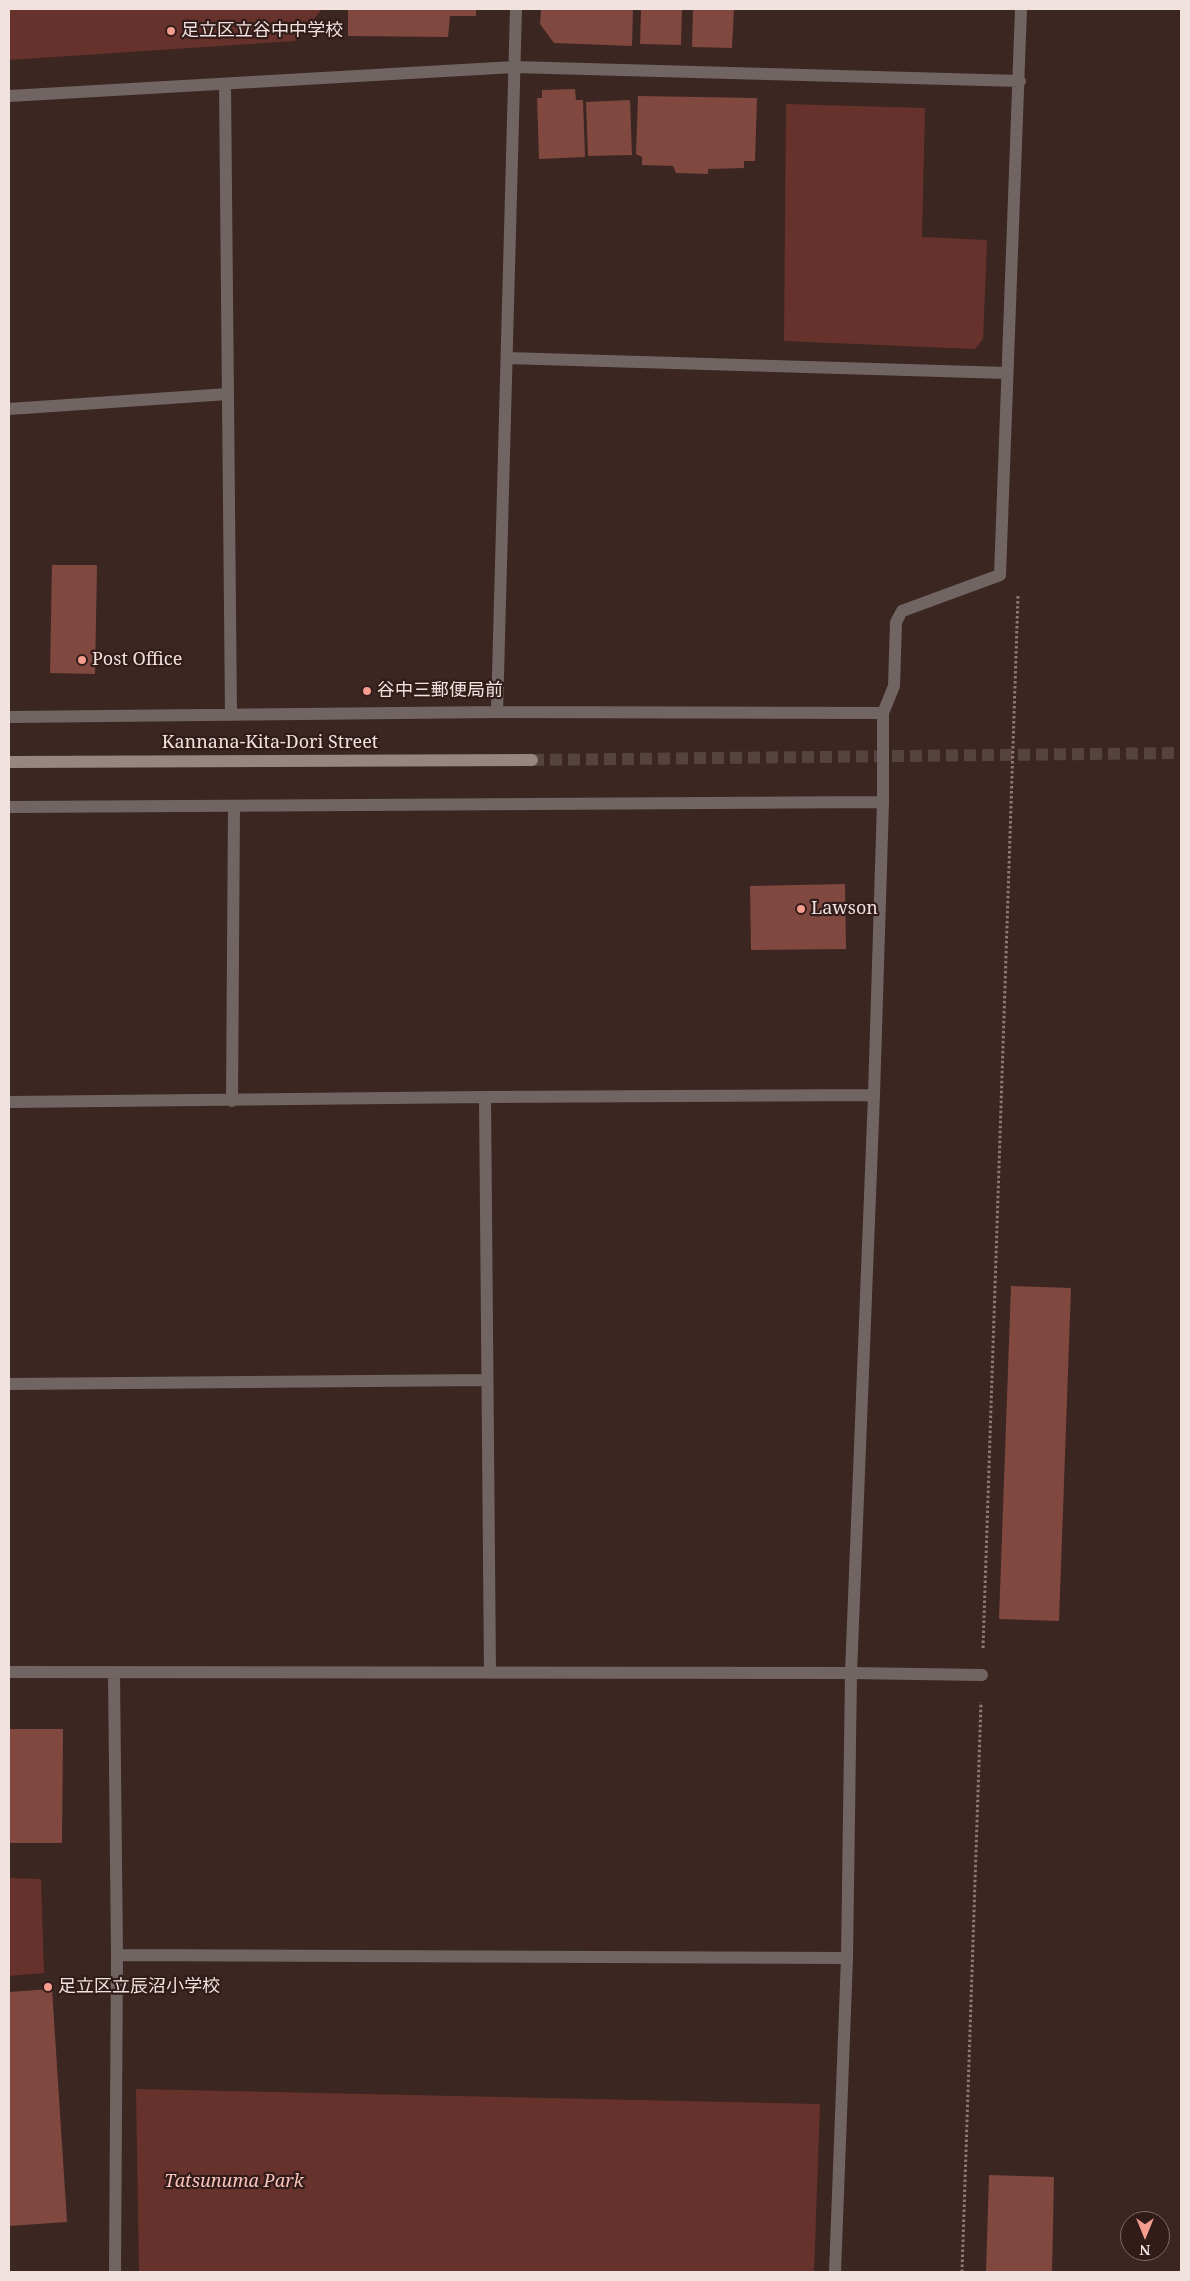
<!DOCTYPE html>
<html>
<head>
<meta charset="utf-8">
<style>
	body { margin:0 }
	#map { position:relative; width:1190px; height:2281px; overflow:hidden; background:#3b2622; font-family:"Noto Serif",serif }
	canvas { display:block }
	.frame { position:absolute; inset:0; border:10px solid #f1e1df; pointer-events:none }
	.north { position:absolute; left:1120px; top:2211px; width:50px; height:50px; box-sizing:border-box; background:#311c19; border:1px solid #7e6b68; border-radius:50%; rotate:180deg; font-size:14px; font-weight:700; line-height:20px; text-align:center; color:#f1e1df }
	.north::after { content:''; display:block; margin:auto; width:18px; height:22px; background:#f59d8e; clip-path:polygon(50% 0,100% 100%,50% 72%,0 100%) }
</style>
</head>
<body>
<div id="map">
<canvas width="1190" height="2281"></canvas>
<div class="frame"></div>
<div class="north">N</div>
</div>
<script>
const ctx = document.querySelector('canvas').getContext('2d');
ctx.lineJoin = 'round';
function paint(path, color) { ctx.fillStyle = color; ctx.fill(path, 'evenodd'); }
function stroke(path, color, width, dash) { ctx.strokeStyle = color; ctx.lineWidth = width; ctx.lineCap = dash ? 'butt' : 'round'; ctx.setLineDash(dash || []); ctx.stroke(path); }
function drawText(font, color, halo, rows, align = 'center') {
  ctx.font = font + ' "Noto Serif","Noto Sans JP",serif'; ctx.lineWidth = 4.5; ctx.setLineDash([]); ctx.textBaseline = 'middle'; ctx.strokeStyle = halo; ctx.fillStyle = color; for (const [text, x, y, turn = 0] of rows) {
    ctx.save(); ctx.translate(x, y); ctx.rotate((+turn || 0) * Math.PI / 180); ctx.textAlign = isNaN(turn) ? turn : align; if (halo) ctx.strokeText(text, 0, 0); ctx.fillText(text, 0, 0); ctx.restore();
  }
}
paint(new Path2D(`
	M 9,9 L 322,9 L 295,41 L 9,60 Z
	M 786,104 L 925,108 L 922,237 L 987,240 L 983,339 L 975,349 L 784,341 Z
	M 9,1878 L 41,1879 L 44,1973 L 9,1976 Z
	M 136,2089 L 820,2104 L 814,2272 L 139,2272 Z`), '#67322b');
paint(new Path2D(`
	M 348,9 L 476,9 L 476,16 L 450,16 L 448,37 L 348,36 Z
	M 541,9 L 633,9 L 632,46 L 554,43 L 540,24 Z
	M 641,9 L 682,9 L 681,45 L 640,44 Z
	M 693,9 L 734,9 L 732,48 L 692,47 Z
	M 575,89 L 576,100 L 583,100 L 585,157 L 539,159 L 537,98 L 542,98 L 542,90 Z
	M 638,96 L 757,98 L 755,161 L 744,161 L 744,168 L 708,169 L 708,174 L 676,173 L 673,166 L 642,165 L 642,157 L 636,154 Z
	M 630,100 L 632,155 L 588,156 L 586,102 Z
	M 52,565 L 97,565 L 95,674 L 50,673 Z
	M 845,884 L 846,949 L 751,950 L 750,886 Z
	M 1011,1286 L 1071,1288 L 1059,1621 L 999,1619 Z
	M 9,1729 L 63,1729 L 62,1843 L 9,1843 Z
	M 52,1989 L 67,2222 L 9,2226 L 9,1992 Z
	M 989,2175 L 1054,2177 L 1052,2272 L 986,2272 Z`), '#814840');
stroke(new Path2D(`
	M 532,760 L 1181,753`), '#56423e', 12, [12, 6]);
stroke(new Path2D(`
	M 983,1648 L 1018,595
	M 962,2272 L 981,1702`), '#8e7b78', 3, [2.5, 2.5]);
stroke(new Path2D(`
	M 851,1673 L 982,1675`), '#716563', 12);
stroke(new Path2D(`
	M 225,84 L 231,715
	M 9,96 L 514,67 L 1020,81
	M 507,358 L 1007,373
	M 9,409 L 228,394
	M 497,712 L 516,9
	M 883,713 L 894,686 L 896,622 L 902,611 L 1000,575 L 1021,9
	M 9,717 L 497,712 L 883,713 L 883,802 L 9,807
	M 485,1097 L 490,1673
	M 232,1101 L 234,806
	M 9,1102 L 485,1097 L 874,1095
	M 9,1384 L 486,1380
	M 9,1672 L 851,1673
	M 114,1673 L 117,1955 L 115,2272
	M 117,1955 L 847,1958
	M 835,2272 L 847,1958 L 851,1673 L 874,1095 L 883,802`), '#716563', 12);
stroke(new Path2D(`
	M 9,762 L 532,760`), '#978581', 12);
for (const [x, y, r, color] of [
	[171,31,5,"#f59d8e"],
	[82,660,5,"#f59d8e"],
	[367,691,5,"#f59d8e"],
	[801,909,5,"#f59d8e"],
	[48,1987,5,"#f59d8e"]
]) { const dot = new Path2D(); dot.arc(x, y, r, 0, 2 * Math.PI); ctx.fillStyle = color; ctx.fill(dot); stroke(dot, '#311c19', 2); }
drawText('18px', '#f1e1df', '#311c19', [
	["足立区立谷中中学校",181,31],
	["Post Office",92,660],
	["谷中三郵便局前",377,691],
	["Lawson",811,909],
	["足立区立辰沼小学校",58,1987]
], 'left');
drawText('18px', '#f1e1df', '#311c19', [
	["Kannana-Kita-Dori Street",270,743]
]);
drawText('italic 18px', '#fbc3b9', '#311c19', [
	["Tatsunuma Park",234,2182]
]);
</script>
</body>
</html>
